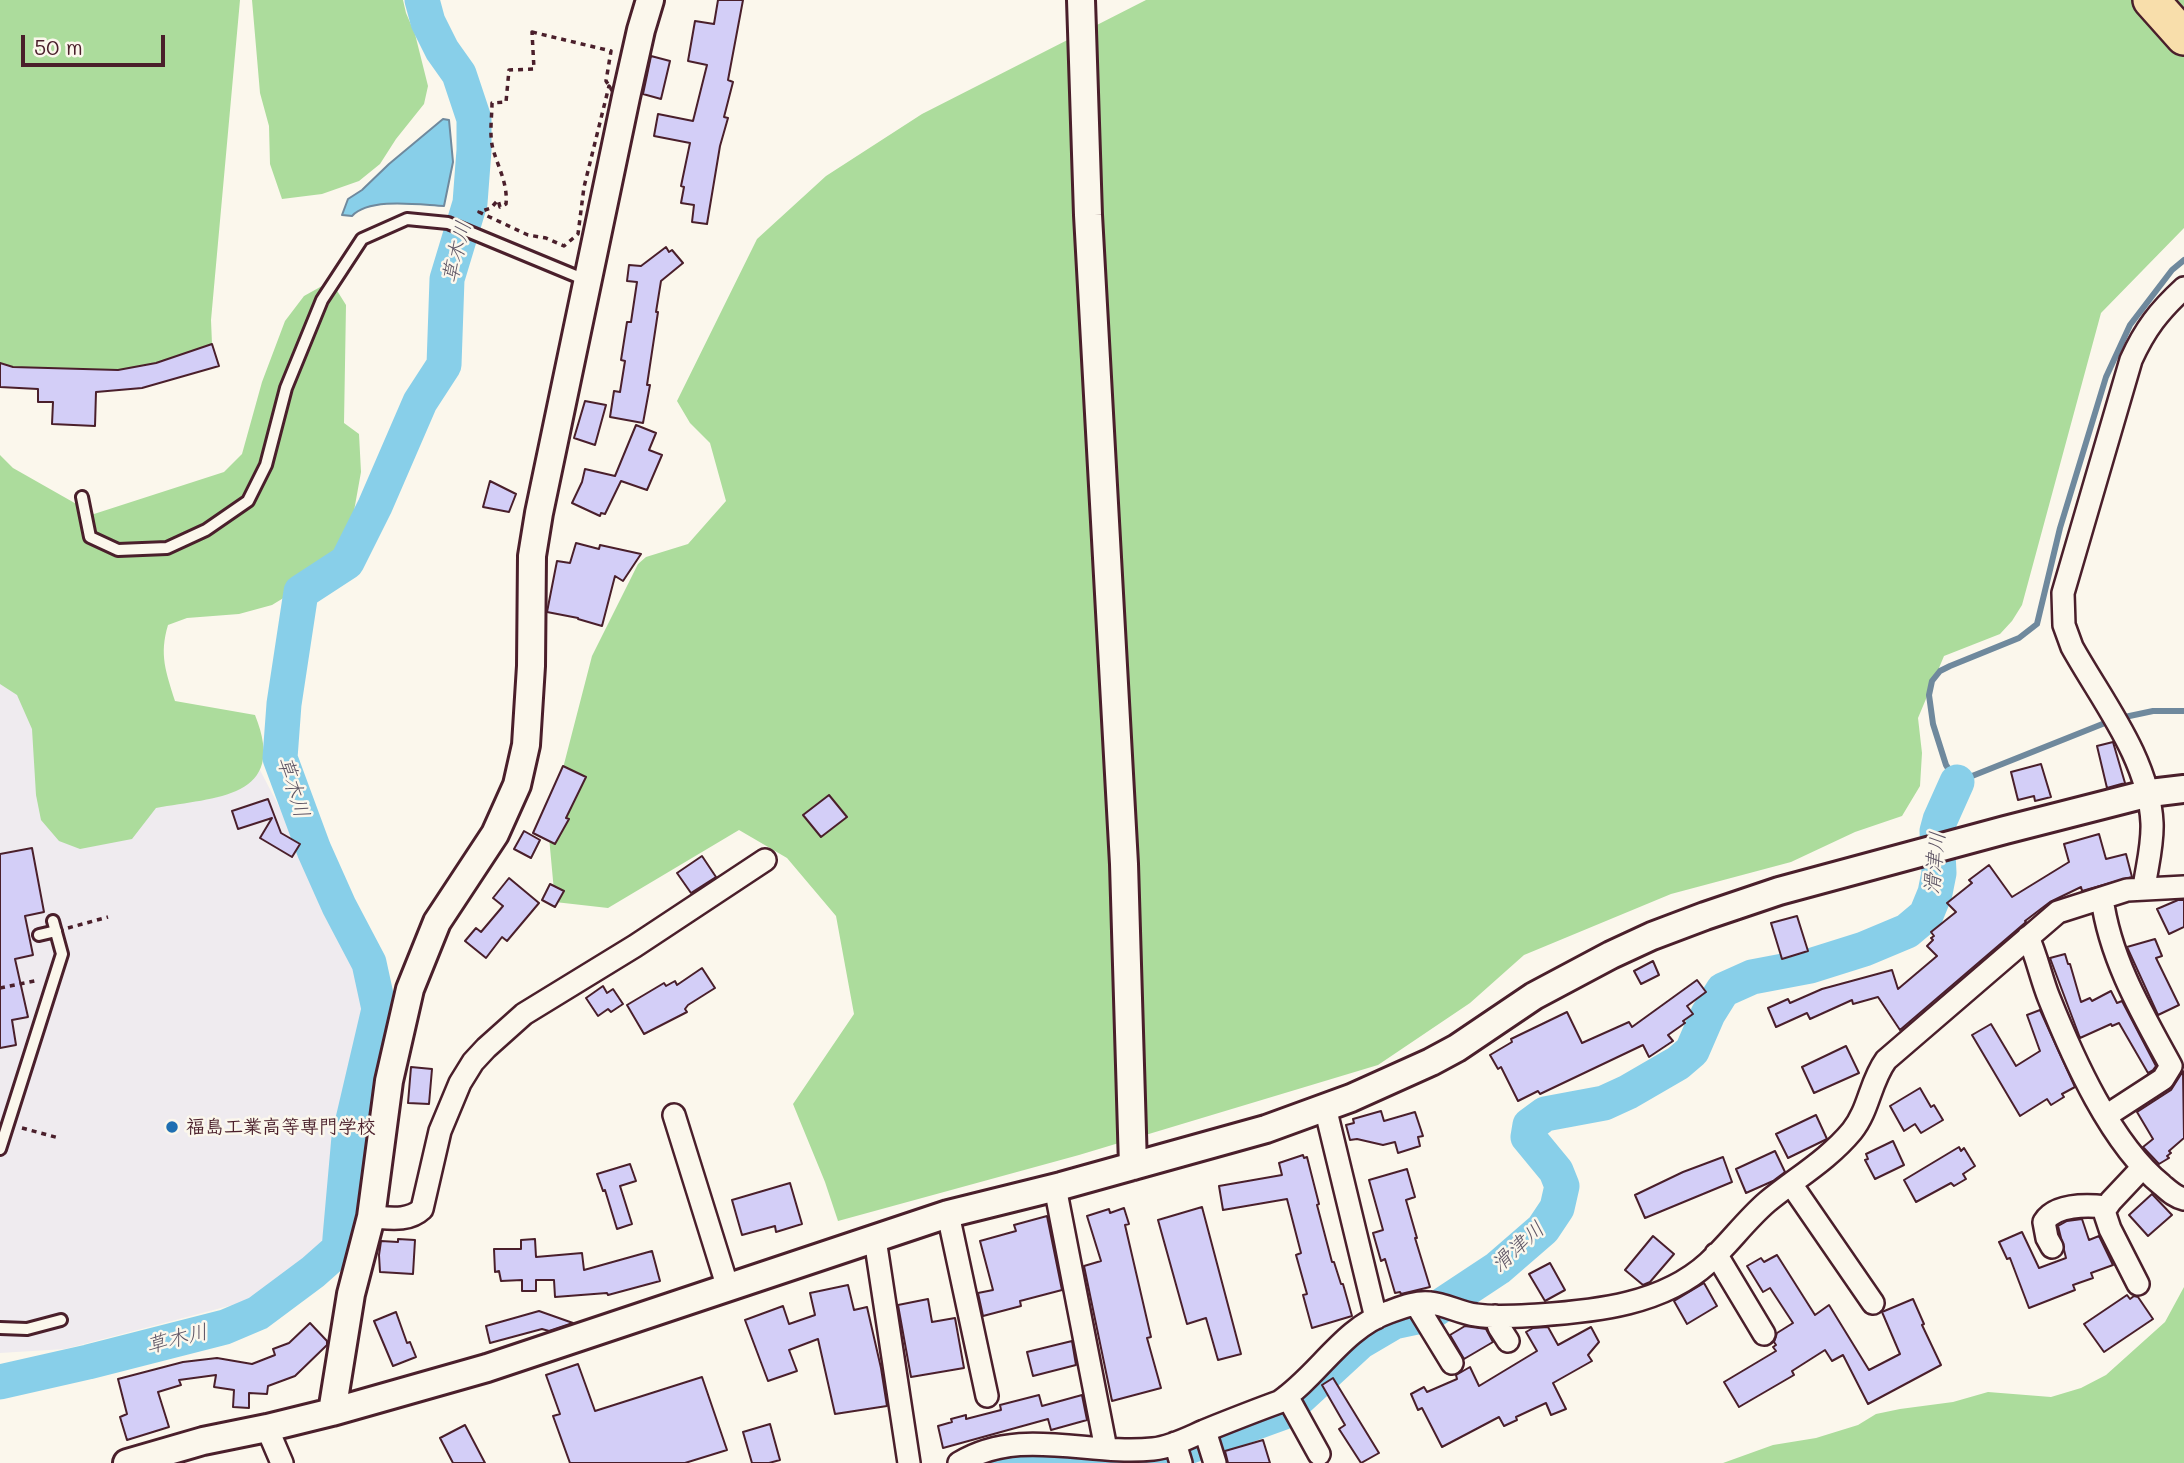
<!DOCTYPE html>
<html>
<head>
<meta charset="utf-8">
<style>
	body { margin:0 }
	#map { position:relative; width:2184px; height:1463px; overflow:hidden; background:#fbf7ec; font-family:Mali,sans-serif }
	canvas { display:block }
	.scale { position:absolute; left:21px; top:35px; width:144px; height:32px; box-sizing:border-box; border:4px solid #4a1f2b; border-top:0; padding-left:9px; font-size:21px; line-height:24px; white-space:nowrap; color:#4a1f2b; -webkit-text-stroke:5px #fbf7ec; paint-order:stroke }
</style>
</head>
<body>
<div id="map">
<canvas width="2184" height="1463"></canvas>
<div class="scale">50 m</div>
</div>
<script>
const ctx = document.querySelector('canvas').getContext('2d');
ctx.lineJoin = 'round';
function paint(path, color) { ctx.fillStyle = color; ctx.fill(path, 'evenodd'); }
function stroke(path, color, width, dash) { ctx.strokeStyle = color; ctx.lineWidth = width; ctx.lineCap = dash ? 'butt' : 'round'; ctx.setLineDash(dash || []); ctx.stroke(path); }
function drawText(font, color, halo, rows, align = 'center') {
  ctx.font = font + ' Mali,"Klee One",sans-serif'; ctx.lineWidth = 5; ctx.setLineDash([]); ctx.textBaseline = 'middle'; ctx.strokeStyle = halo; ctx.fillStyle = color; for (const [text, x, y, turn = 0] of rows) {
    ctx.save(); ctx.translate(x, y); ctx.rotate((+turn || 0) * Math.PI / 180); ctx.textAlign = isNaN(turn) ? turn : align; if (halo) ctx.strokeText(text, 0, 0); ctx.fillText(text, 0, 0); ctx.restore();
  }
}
paint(new Path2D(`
	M 0,667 L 248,747 L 362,966 L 369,1007 L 321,1246 L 244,1302 L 65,1349 L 0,1353 Z`), '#efebef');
paint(new Path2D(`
	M 0,0 L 240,0 L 211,320 L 212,344 L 156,363 L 118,370 L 13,367 L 0,363 Z
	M 252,0 L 403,0 L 406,13 L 415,34 L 428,86 L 424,104 L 396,139 L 380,164 L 359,181 L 322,194 L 282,199 L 270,164 L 269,126 L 260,93 Z
	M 1146,0 L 2184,0 L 2184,228 L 2101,313 L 2022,605 L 2012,621 L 2000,634 L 1944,656 L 1918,718 L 1922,753 L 1920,786 L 1902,816 L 1855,832 L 1791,862 L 1671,894 L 1524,955 L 1470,1003 L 1378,1065 L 1079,1155 L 838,1221 L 825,1182 L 793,1104 L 854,1014 L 836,916 L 787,858 L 739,830 L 608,908 L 555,902 L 548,826 L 592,656 L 638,564 L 646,557 L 688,544 L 726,501 L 710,443 L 690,423 L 677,401 L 757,239 L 826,176 L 922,114 Z
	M 331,281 L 346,305 L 344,423 L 359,434 L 361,472 L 347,550 L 313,580 L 272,605 L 239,614 L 187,618 L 168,625 C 159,655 166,672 175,701 L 255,715 C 289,799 215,797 156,808 L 132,839 L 80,849 L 59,841 L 41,820 L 36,795 L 32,729 L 17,695 L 0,684 L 0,455 L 13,468 L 94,514 L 224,472 L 242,454 L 262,382 L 285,321 L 304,296 Z
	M 2184,1287 L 2184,1463 L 1723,1463 L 1773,1445 L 1816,1438 L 1858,1425 L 1876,1414 L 1900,1409 L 1953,1402 L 1988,1392 L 2051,1397 L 2081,1388 L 2106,1375 L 2165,1322 Z`), '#acdc9c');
const water = new Path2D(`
	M 443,119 L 449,120 L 453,162 L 444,206 C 420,205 370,197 352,216 L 342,215 L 348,199 L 362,190 L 389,164 Z`);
paint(water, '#88cfe9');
stroke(water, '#6f899d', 2);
stroke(new Path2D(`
	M 2120,718 L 2153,711 L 2184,711
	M 2110,721 L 1957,782 L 1946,765 L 1933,724 L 1929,695 L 1932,681 L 1940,671 L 1950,666 L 2019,638 L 2037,624 L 2060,528 L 2106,377 L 2130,325 L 2172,270 L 2184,260`), '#6f899d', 6);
stroke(new Path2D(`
	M 0,1382 L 88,1362 L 225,1327 L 258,1313 L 313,1272 L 339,1249 L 349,1137 L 379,1009 L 369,963 L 339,906 L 314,850 L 280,758 L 284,704 L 301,592 L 347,562 L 375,506 L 420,402 L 444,365 L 447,279 L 470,203 L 474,150 L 474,119 L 459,74 L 442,50 L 428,22 L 422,0
	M 994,1463 L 1000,1460 L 1152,1460 L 1284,1412 L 1360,1342 L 1394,1322 L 1427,1315 L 1498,1268 L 1543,1229 L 1557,1208 L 1562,1186 L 1556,1171 L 1528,1137 L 1530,1125 L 1545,1114 L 1604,1103 L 1628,1092 L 1678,1063 L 1692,1051 L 1708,1014 L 1723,990 L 1752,977 L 1810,966 L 1864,949 L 1907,931 L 1926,915 L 1935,893 L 1939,873 L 1937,831 L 1940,820 L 1957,782`), '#88cfe9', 35);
const building = new Path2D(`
	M 718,0 L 743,0 L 728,80 L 733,82 L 724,117 L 728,118 L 720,146 L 707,224 L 692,222 L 694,205 L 681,203 L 684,187 L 681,186 L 690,143 L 654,136 L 658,114 L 693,121 L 707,65 L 688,61 L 695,21 L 714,24 Z
	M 651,56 L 670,61 L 661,99 L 643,94 Z
	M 666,247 L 669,252 L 672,250 L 683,263 L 661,281 L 656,312 L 658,312 L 647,385 L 650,385 L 643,423 L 610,417 L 614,391 L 620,392 L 625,361 L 621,360 L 627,322 L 631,322 L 637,282 L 627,281 L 629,265 L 641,266 Z
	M 212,344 L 219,366 L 142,388 L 96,392 L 95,426 L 52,424 L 53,402 L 38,402 L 38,389 L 0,387 L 0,363 L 13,367 L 118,370 L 156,363 Z
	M 585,401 L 606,405 L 595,445 L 574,438 Z
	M 636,425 L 656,433 L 649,450 L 662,455 L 647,490 L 621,481 L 605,514 L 601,513 L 600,516 L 572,503 L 582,482 L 585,469 L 615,476 Z
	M 490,481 L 516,494 L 509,512 L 483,507 Z
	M 576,543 L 599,549 L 600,545 L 641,554 L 623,581 L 615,576 L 602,626 L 578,619 L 578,618 L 547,612 L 557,561 L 570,563 Z
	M 2113,742 L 2125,783 L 2107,788 L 2097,746 Z
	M 2041,764 L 2051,797 L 2035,801 L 2034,796 L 2018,800 L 2011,772 Z
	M 563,766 L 586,777 L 566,818 L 569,819 L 555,844 L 533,833 Z
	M 829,795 L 847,817 L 821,837 L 803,815 Z
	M 268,799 L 281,833 L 300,844 L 292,857 L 260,838 L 272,818 L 238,829 L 232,811 Z
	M 524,831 L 540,840 L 531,858 L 514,849 Z
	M 2099,834 L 2106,859 L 2126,854 L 2132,877 L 2082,891 L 2081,887 L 2050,902 L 2025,921 L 2026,922 L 1900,1030 L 1878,997 L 1853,1004 L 1852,1000 L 1810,1019 L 1807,1013 L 1776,1027 L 1768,1008 L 1788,999 L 1790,1003 L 1822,989 L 1892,970 L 1898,989 L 1937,956 L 1927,946 L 1933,940 L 1931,938 L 1934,936 L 1931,932 L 1956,912 L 1947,903 L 1972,883 L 1969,880 L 1989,865 L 2012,897 L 2069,862 L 2064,844 Z
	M 32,848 L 44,912 L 25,916 L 33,955 L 15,959 L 28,1017 L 12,1020 L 16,1045 L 0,1048 L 0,854 Z
	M 702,856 L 716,877 L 691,893 L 677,873 Z
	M 509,878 L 539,903 L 507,941 L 502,937 L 486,958 L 465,941 L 476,928 L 481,932 L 503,906 L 493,898 Z
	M 550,884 L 564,891 L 555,907 L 542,900 Z
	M 2178,900 L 2184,900 L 2184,927 L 2169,934 L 2157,909 Z
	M 1797,916 L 1808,951 L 1782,959 L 1771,923 Z
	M 2155,939 L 2162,956 L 2156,958 L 2179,1005 L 2158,1015 L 2127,947 Z
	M 2065,954 L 2068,964 L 2070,964 L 2081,1002 L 2090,998 L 2092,1001 L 2111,991 L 2117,1003 L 2122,1001 L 2156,1066 L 2153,1070 L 2148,1073 L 2119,1023 L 2112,1026 L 2111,1024 L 2080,1038 L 2050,958 Z
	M 1653,961 L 1659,975 L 1641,984 L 1634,971 Z
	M 702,968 L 715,988 L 688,1005 L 685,1009 L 687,1012 L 644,1034 L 627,1005 L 664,983 L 666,986 L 675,981 L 677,985 Z
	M 1697,980 L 1706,992 L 1687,1006 L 1693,1014 L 1683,1021 L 1685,1023 L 1668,1035 L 1673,1041 L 1649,1057 L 1643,1045 L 1540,1094 L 1538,1091 L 1518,1101 L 1501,1067 L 1498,1069 L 1490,1055 L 1512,1042 L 1511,1039 L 1567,1012 L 1582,1043 L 1629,1022 L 1632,1027 Z
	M 603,986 L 607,993 L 613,989 L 623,1004 L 611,1012 L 608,1009 L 598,1016 L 586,998 Z
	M 2040,1010 L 2075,1087 L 2062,1094 L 2064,1097 L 2051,1105 L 2047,1099 L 2020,1116 L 1972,1035 L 1991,1024 L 2016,1066 L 2040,1051 L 2027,1015 Z
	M 1846,1046 L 1859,1073 L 1814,1093 L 1802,1067 Z
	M 411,1067 L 432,1069 L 429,1104 L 408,1103 Z
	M 2183,1071 L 2184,1138 L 2169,1151 L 2171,1153 L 2167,1156 L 2169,1158 L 2159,1164 L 2143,1147 L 2153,1139 L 2137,1112 L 2171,1090 Z
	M 1920,1088 L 1931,1107 L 1934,1105 L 1943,1120 L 1921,1133 L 1915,1124 L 1904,1131 L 1890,1106 Z
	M 1381,1111 L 1384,1121 L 1415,1112 L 1423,1136 L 1418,1137 L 1420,1146 L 1398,1153 L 1395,1142 L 1383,1145 L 1357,1139 L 1350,1140 L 1346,1125 L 1354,1123 L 1353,1119 Z
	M 1816,1115 L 1827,1139 L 1788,1158 L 1776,1134 Z
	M 1893,1141 L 1904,1165 L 1875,1179 L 1865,1160 L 1868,1159 L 1866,1154 Z
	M 1959,1147 L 1961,1151 L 1964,1148 L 1975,1166 L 1963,1174 L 1966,1179 L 1954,1186 L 1951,1183 L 1916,1202 L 1904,1180 Z
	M 1775,1151 L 1785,1172 L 1773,1181 L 1746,1193 L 1736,1169 Z
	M 1303,1155 L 1304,1158 L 1307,1157 L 1319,1204 L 1317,1205 L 1332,1262 L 1334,1262 L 1341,1284 L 1343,1284 L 1352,1316 L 1312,1328 L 1303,1295 L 1307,1294 L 1296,1255 L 1301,1253 L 1287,1199 L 1223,1210 L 1219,1186 L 1282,1175 L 1279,1163 Z
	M 1723,1157 L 1732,1182 L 1645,1218 L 1635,1195 L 1683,1172 Z
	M 630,1164 L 636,1181 L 620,1186 L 632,1224 L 617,1229 L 605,1190 L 603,1191 L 597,1174 Z
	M 1407,1169 L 1415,1197 L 1406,1200 L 1417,1238 L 1415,1238 L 1430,1287 L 1401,1294 L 1400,1292 L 1395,1293 L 1385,1259 L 1381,1261 L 1373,1233 L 1383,1230 L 1369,1180 Z
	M 790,1183 L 802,1224 L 776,1232 L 775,1226 L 742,1235 L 732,1200 Z
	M 2152,1194 L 2172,1215 L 2148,1236 L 2129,1215 Z
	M 1202,1207 L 1241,1354 L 1218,1360 L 1206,1318 L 1187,1324 L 1158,1220 Z
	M 1124,1208 L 1129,1224 L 1125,1225 L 1151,1337 L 1147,1338 L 1161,1388 L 1112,1401 L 1084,1266 L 1101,1261 L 1087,1216 L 1109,1209 L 1110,1213 Z
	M 1047,1216 L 1062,1290 L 1020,1301 L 1021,1306 L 983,1316 L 978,1293 L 993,1290 L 980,1241 L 1016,1231 L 1014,1225 Z
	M 2082,1219 L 2089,1240 L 2099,1236 L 2113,1265 L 2091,1273 L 2093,1278 L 2073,1285 L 2075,1290 L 2029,1308 L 2010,1258 L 2007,1259 L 1999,1242 L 2022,1232 L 2039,1268 L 2066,1258 L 2058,1226 L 2067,1221 Z
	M 1653,1236 L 1674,1254 L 1650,1282 L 1643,1285 L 1625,1270 Z
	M 398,1239 L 415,1240 L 413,1274 L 380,1272 L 379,1255 L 381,1241 L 398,1242 Z
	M 535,1239 L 536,1257 L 582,1253 L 584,1270 L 652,1251 L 660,1281 L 608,1295 L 607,1293 L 555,1297 L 554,1280 L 536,1280 L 536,1291 L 522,1291 L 522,1280 L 501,1281 L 499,1271 L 495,1272 L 494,1249 L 521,1249 L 521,1240 Z
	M 1777,1255 L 1815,1315 L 1829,1305 L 1869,1370 L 1900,1354 L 1882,1312 L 1913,1299 L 1924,1324 L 1922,1325 L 1941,1365 L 1868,1404 L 1843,1355 L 1832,1361 L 1825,1350 L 1792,1371 L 1794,1375 L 1739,1407 L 1724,1382 L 1776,1351 L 1773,1347 L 1776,1345 L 1774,1342 L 1777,1333 L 1793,1323 L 1770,1288 L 1763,1292 L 1747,1266 L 1761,1258 L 1764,1262 Z
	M 1550,1263 L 1565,1290 L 1545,1301 L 1529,1274 Z
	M 1704,1283 L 1717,1306 L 1687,1324 L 1674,1301 Z
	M 848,1285 L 854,1310 L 867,1307 L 881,1368 L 887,1406 L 835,1414 L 818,1339 L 789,1350 L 797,1371 L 768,1381 L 745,1320 L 783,1306 L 789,1324 L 815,1315 L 810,1293 Z
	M 2127,1295 L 2130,1299 L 2134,1296 L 2138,1297 L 2153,1319 L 2104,1352 L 2084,1324 Z
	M 928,1299 L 932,1322 L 955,1318 L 964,1368 L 911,1377 L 898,1305 Z
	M 539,1311 L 573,1323 L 549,1331 L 542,1329 L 490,1343 L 486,1326 Z
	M 396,1312 L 407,1343 L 410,1342 L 416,1357 L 393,1366 L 374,1321 Z
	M 310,1323 L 327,1341 L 327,1345 L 295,1376 L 268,1386 L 267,1394 L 249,1393 L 249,1408 L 233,1407 L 234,1390 L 214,1387 L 216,1375 L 179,1380 L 181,1385 L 158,1392 L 169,1427 L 127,1440 L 120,1417 L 127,1414 L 118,1379 L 183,1362 L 217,1358 L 252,1364 L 275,1355 L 273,1349 L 289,1343 Z
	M 1465,1326 L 1486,1329 L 1493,1342 L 1464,1359 L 1450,1335 Z
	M 1548,1327 L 1558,1345 L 1591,1327 L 1599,1342 L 1588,1355 L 1592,1361 L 1553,1383 L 1566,1409 L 1551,1415 L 1546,1403 L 1516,1417 L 1517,1420 L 1504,1426 L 1499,1417 L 1442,1447 L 1422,1408 L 1418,1410 L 1411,1394 L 1424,1387 L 1427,1392 L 1457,1379 L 1456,1375 L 1470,1367 L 1479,1386 L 1537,1351 L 1526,1332 L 1533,1328 Z
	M 1072,1341 L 1076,1365 L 1033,1376 L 1027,1352 Z
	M 578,1364 L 595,1411 L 702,1377 L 727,1450 L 685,1463 L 570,1463 L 553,1416 L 560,1414 L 546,1375 Z
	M 1333,1378 L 1379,1453 L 1361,1463 L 1339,1429 L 1345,1425 L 1322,1385 Z
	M 1039,1395 L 1042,1406 L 1082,1395 L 1087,1420 L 1051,1430 L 1048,1419 L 943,1448 L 938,1426 L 952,1422 L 951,1419 L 966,1415 L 966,1419 L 1001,1410 L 1000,1405 Z
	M 770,1424 L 780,1460 L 769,1463 L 752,1463 L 743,1432 Z
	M 465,1425 L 485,1463 L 453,1463 L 440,1438 Z
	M 1263,1440 L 1270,1463 L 1228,1463 L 1225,1451 Z`);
paint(building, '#d3cef7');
stroke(building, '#4a1f2b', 2);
const service = new Path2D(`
	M 82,497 L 90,537 L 118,550 L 167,548 L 206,530 L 248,501 L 266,465 L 286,388 L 322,300 L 362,239 L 407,219 L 448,223 L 588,281
	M 39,935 L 56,931
	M 0,1149 L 62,954 L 53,921
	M 0,1328 L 27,1329 L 61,1320`);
const minor = new Path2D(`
	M 2144,888 C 2147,866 2153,845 2152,823 C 2149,759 2102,701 2072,647 L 2064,625 L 2063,593 L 2131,360 C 2145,329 2159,311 2184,288
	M 2102,898 C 2110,959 2142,1013 2171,1066 L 2163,1079 L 2106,1116
	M 2028,937 C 2037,957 2041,978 2049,998 C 2073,1058 2111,1144 2162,1185 C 2169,1191 2175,1197 2184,1199
	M 1325,1107 L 1376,1318
	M 674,1115 L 728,1288
	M 1791,1184 L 1873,1303
	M 1055,1187 L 1106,1449
	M 948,1214 L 987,1396
	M 371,1217 C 389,1218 408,1222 422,1209 L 440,1131 L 460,1083 L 473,1062 L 486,1048 L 524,1014 L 635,946 L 765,860
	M 875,1239 L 909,1463
	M 2052,1247 L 2047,1238 L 2044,1222 C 2055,1204 2088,1205 2106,1207
	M 1716,1254 L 1764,1334
	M 2138,1284 L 2110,1229 L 2104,1211 L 2111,1201 L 2143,1167
	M 1416,1304 L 1452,1363
	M 1495,1316 L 1499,1327 L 1508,1341
	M 1287,1396 L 1319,1454
	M 267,1428 L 282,1463
	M 1205,1431 L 1215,1463
	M 1175,1443 L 1181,1463
	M 959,1463 C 1020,1426 1088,1456 1153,1449 C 1171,1447 1188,1438 1204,1431 C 1229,1421 1254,1411 1279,1402 C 1318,1376 1343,1328 1389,1312 C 1400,1308 1417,1301 1430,1303 C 1445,1304 1460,1313 1476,1315 C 1496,1318 1519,1316 1539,1315 C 1597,1311 1663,1304 1708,1263 C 1729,1244 1745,1221 1767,1202 C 1796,1178 1828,1160 1852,1131 C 1869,1110 1870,1082 1886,1060 L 2058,912 L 2127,890 L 2184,887`);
const tertiary = new Path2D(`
	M 1081,0 L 1088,215 L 1124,864 L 1133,1166
	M 332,1412 L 351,1294 L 371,1217 L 389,1081 L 410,989 L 437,922 L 495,834 L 517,785 L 526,745 L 531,666 L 532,556 L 539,513 L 626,97 L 641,30 L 650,0
	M 127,1463 L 203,1441 L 267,1428 L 332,1412 L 487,1368 L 948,1214 L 1061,1186 L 1266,1129 L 1351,1098 L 1431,1062 L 1457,1048 L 1534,996 L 1611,955 L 1652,936 L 1705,916 L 1779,891 L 2005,830 L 2150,793 L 2184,789`);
const trunk = new Path2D(`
	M 2151,0 L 2184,37`);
stroke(service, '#4a1f2b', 16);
stroke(minor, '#4a1f2b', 26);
stroke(tertiary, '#4a1f2b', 32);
stroke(trunk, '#4a1f2b', 40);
stroke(new Path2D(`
	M 532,32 L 611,51 L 606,81 L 624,109 L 609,86 L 584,187 L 578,234 L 564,246 L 546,238 L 528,235 L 479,212 L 491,208 L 498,200 L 500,207 L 506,204 C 508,184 498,167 493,149 C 489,135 492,117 492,103 L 506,102 L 509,70 L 534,69 Z
	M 68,928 L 108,917
	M 0,988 L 39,980
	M 22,1128 L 59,1138`), '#4a1f2b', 3.5, [5, 5]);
stroke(service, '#fbf7ec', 10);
stroke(minor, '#fbf7ec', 21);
stroke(tertiary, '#fbf7ec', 26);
stroke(trunk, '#f8deab', 35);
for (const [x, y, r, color] of [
	[172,1127,7,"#1f6fb2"]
]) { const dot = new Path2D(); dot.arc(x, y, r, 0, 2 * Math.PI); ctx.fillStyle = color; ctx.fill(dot); stroke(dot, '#fbf7ec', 2.5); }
drawText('bold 19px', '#4a1f2b', '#fbf7ec', [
	["福島工業高等専門学校",186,1127]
], 'left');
drawText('italic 21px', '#5d5464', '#fbf7ec', [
	["草木川",457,252,-76],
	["草木川",293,787,73],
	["滑津川",1935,863,-84],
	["滑津川",1518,1247,-42],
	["草木川",177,1339,-14]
]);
</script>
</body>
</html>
